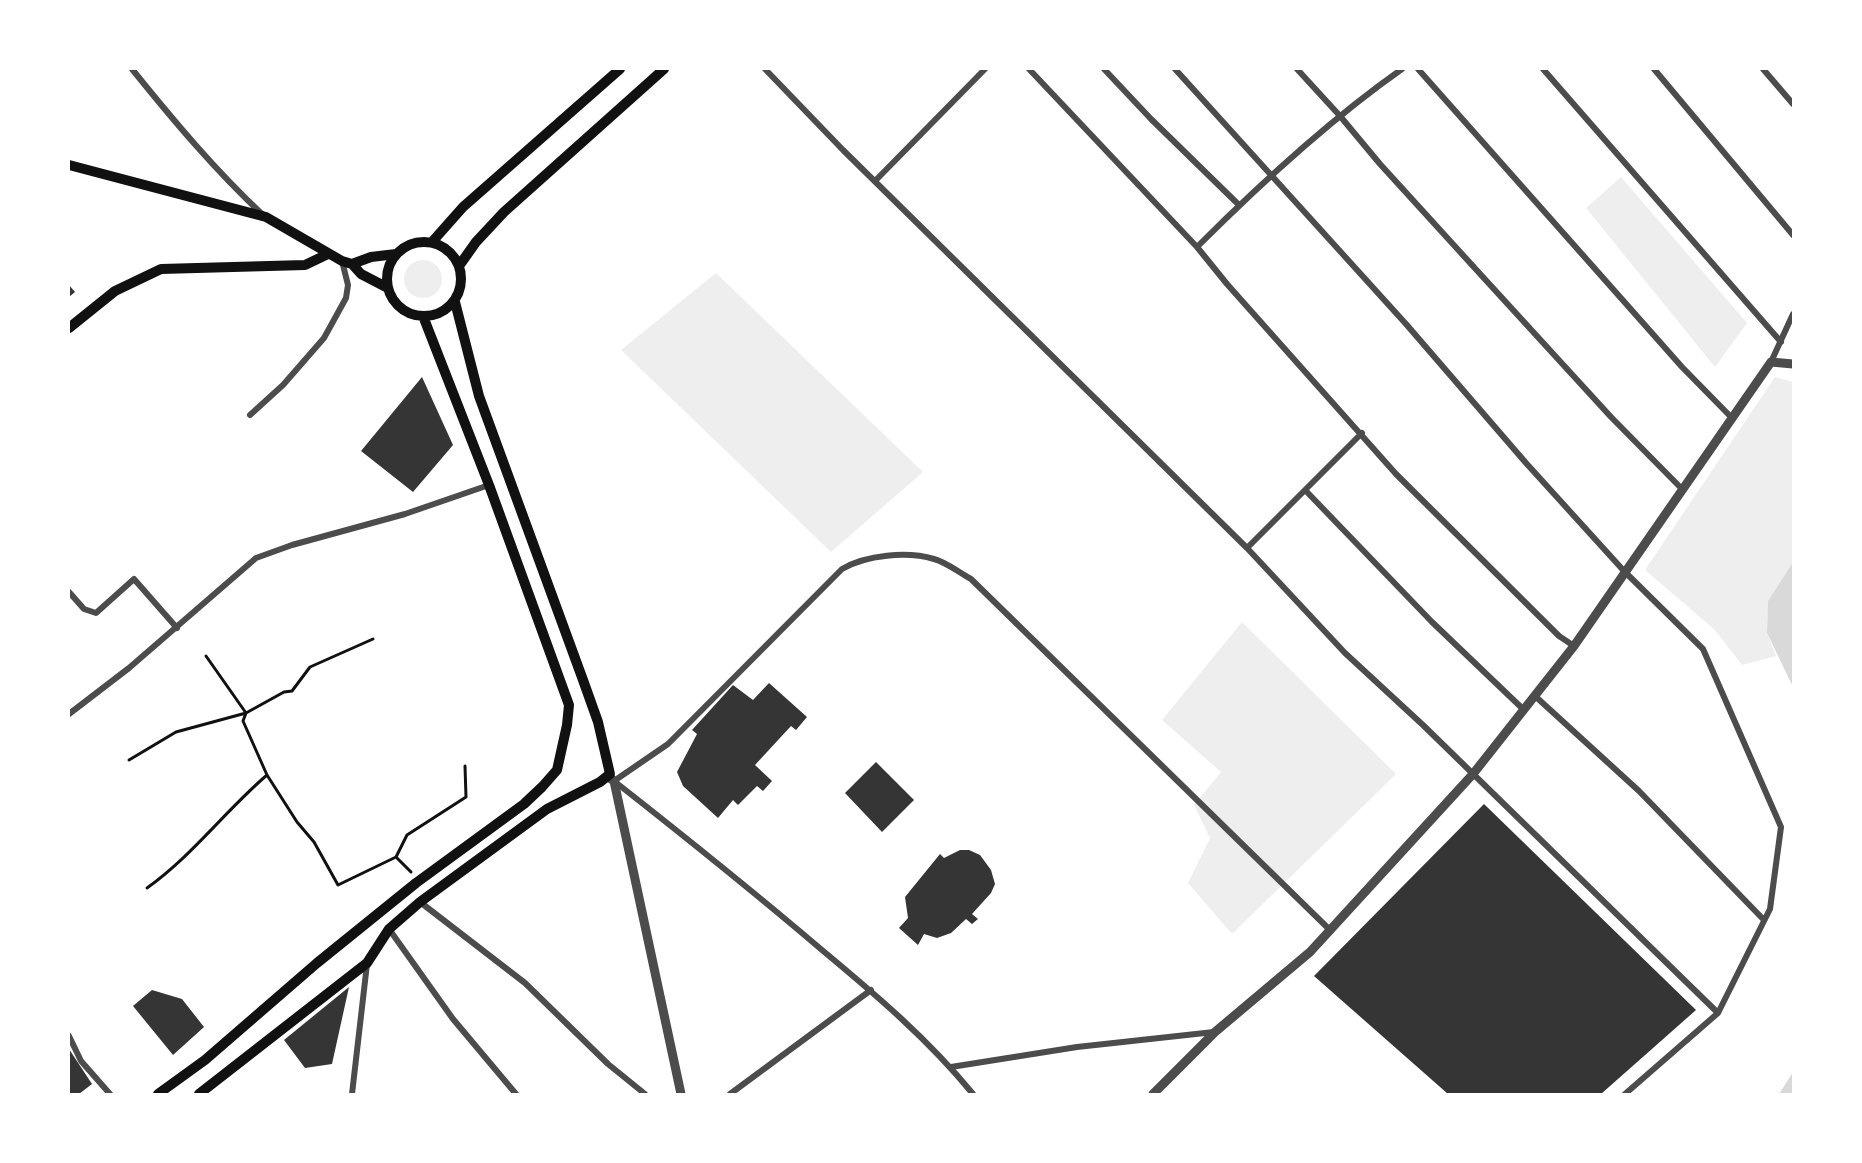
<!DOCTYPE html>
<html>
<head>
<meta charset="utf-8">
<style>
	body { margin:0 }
	#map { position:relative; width:1862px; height:1163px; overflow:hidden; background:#fff; font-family:"IBM Plex Sans",sans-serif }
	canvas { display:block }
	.frame { position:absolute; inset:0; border:70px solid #fff; pointer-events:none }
</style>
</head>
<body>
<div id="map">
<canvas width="1862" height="1163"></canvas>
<div class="frame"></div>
</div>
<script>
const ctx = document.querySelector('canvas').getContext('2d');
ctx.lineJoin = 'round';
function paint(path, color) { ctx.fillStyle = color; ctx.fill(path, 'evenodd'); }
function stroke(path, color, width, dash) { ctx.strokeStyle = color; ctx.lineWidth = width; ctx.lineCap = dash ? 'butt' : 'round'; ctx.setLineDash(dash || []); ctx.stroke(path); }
paint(new Path2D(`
	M 1621,177 L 1747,323 L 1715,367 L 1586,208 Z
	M404 279a19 19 0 1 1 38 0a19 19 0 1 1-38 0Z
	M 716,273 L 923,472 L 831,552 L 621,350 Z
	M 1775,377 L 1793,382 L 1793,562 L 1768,601 L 1767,633 L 1776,656 L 1742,665 L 1715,630 L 1645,570 Z
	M 1242,622 L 1396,774 L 1232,934 L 1188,883 L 1210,838 L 1194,805 L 1221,772 L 1162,720 Z`), '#eee');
paint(new Path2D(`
	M 1793,562 L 1793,687 L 1767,633 L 1768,601 Z
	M 1793,1072 L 1793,1094 L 1779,1094 Z`), '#d9d9d9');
paint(new Path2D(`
	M 69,285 L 75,292 L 69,297 Z
	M 422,377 L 453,445 L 413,492 L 361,451 Z
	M 769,683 L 807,717 L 796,730 L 791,726 L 755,765 L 772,781 L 763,791 L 757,786 L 738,805 L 733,800 L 718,818 L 683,786 L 677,772 L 697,734 L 692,730 L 733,685 L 753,700 Z
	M 876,762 L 914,800 L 882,832 L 845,793 Z
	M 1484,804 L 1696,1010 L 1601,1094 L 1448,1094 L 1314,976 Z
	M 960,850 L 969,850 L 980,855 L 991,870 L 995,884 L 991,893 L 972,914 L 978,919 L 972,924 L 966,919 L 951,933 L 937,938 L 924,934 L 918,945 L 899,928 L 908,918 L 905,897 L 940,854 L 944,858 Z
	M 349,987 L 332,1064 L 305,1068 L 284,1040 Z
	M 152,990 L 182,999 L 204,1027 L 173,1055 L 133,1006 Z
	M 69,1049 L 92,1084 L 79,1094 L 69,1094 Z`), '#353535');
stroke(new Path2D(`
	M 373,639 L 310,667 L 292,691 L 284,692 L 246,713 L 243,721 L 267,775 L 297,822 L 314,842 L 338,885 L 396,857 L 411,872
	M 129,760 L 176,732 L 246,713 L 206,656
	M 396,857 L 407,835 L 466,797 L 465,766
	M 147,888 C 192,856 225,811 267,775`), '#111', 3);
stroke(new Path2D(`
	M 132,69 C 173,120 215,170 263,215
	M 765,69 L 843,150 L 1247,548 L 1345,653 L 1424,726 L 1718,1013
	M 1029,69 L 1197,247 L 1227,284 L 1396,474 L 1559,636 L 1574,646
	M 1104,69 L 1151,119 L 1239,205
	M 1175,69 L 1406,324 L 1526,463 L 1624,571 L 1703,649 L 1781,827 L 1770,909 L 1718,1013 L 1625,1094
	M 1297,69 L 1340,116 L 1380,164 L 1482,276 L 1611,417 L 1682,489
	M 1418,69 L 1682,367 L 1732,418
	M 1543,69 L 1781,342
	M 1654,69 L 1793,235
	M 1763,69 L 1793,104
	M 875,181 L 985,69
	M 1197,247 C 1261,183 1328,121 1402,69
	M 1771,362 L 1793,314
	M 250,415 L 283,385 L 324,338 L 346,298 L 348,285 L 342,261
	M 1306,491 L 1432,622 L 1524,710
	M 1247,548 L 1362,433
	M 69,592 L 84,609 L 96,613 L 134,579 L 177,628
	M 1535,696 L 1639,791 L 1764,920
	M 69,714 L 129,668 L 256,558 L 292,545 L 405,514 L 489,485
	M 420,902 L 525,983 L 608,1064 L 645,1094
	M 389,929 L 453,1019 L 516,1094
	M 69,1036 L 81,1061 L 110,1094
	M 951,1067 L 1077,1047 L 1214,1032
	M 352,1094 L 367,964
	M 730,1094 L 871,990
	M 973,1094 C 928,1039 876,995 822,950 C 754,892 684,836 614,781 L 668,744 L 842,569 C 866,555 907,551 934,559 C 946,562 960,573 971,579 L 1331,931`), '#4c4c4c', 6);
stroke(new Path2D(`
	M 607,776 L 614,781 L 681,1094
	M 1153,1094 L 1215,1032 L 1310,952 L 1473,774 L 1574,646 L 1771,362 L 1793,364`), '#4c4c4c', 9);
stroke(new Path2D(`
	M 69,165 L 266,217 L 342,261 L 352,264 L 361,274 L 388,288
	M387 279a37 37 0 1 1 74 0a37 37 0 1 1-74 0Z
	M 432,242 L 463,207 L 620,69
	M 352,264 L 371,257 L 396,254
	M 459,266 L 476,242 L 504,212 L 664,69
	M 69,328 L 115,291 L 161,269 L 305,265 L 328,254
	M 158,1094 L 205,1060 L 317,963 L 416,883 L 524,804 L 542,787 L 557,770 L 567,725 L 569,705 L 489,485 L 423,316
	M 199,1094 L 367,963 L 389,929 L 420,902 L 547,809 L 600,782 L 610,774 L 598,722 L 583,680 L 479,396 L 455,302`), '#111', 10);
</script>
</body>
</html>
